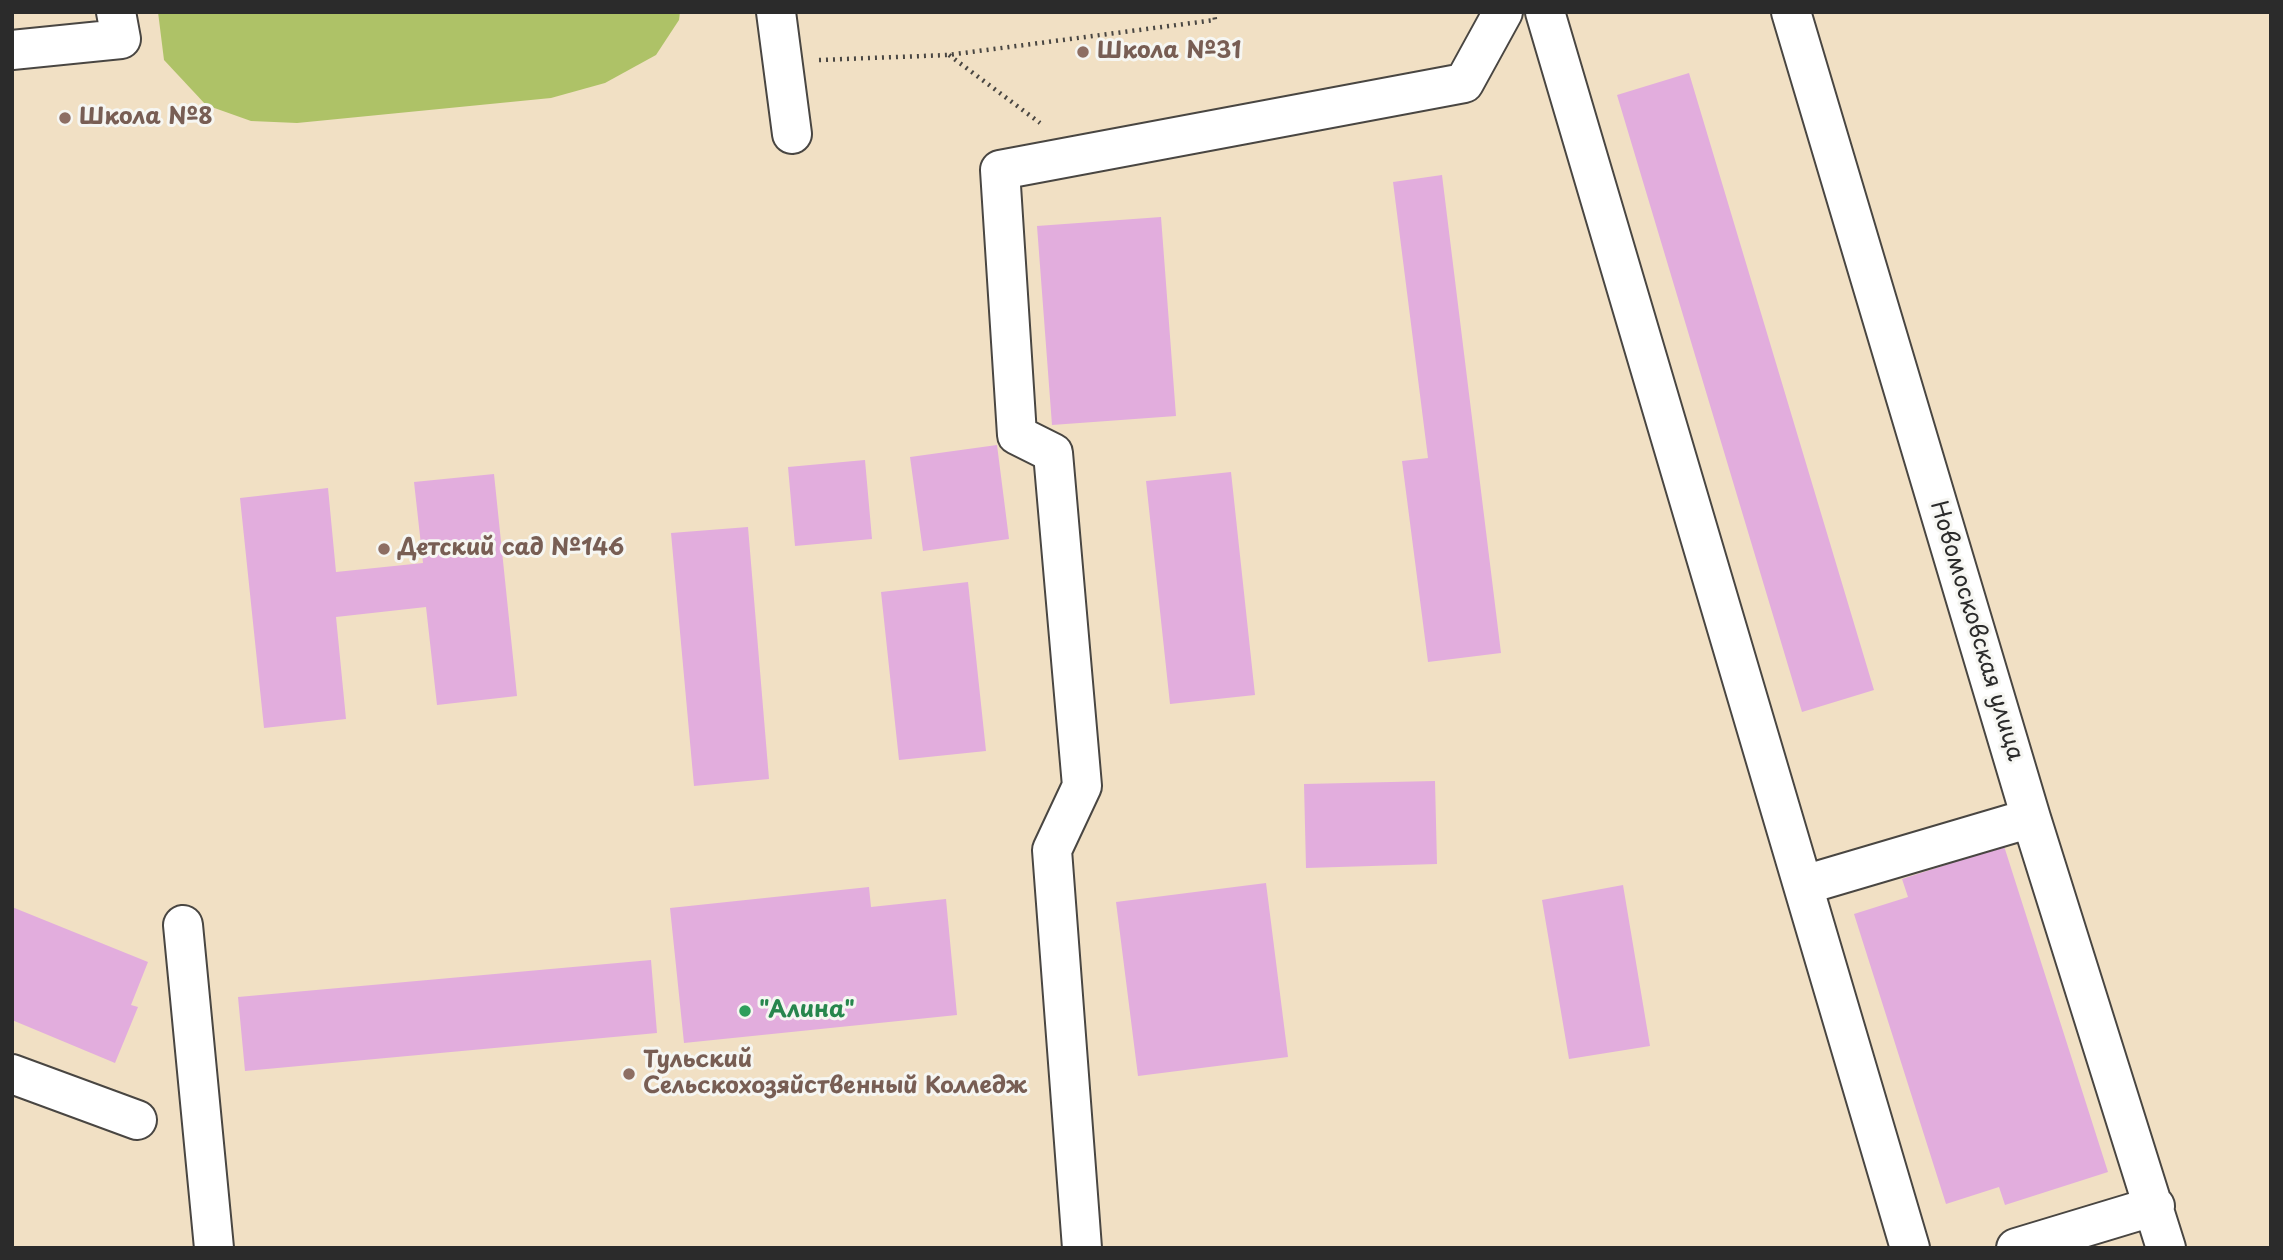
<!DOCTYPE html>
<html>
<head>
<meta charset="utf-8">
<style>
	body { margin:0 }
	#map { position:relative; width:2283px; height:1260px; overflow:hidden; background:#f1e0c4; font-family:"Playpen Sans",sans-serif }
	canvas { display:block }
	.frame { position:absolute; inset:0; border:14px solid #2b2b2b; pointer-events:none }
</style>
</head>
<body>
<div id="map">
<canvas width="2283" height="1260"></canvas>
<div class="frame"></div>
</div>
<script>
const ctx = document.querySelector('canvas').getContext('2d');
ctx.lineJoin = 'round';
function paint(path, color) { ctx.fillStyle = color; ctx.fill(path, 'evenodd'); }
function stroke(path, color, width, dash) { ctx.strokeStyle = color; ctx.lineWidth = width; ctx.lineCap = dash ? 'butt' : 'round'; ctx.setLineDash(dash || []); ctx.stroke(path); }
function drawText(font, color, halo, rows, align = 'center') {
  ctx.font = font + ' "Playpen Sans",sans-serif'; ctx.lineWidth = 6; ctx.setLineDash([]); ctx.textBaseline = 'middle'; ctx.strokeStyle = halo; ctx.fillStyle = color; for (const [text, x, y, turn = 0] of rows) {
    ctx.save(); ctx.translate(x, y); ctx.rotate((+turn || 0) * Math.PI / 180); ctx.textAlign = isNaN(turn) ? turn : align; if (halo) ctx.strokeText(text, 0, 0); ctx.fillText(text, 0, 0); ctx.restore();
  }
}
paint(new Path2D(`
	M 158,12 L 680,12 L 679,20 L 656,55 L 605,83 L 551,98 L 297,123 L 251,121 L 206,105 L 164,60 Z`), '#aec267');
paint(new Path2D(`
	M 1689,73 L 1874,690 L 1802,712 L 1617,95 Z
	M 1442,175 L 1501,653 L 1428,662 L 1402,461 L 1428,458 L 1393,182 Z
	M 1161,217 L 1176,416 L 1052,425 L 1037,226 Z
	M 997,445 L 1009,539 L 923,551 L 910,457 Z
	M 865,460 L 872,539 L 795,546 L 788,467 Z
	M 1231,472 L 1255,695 L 1170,704 L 1146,481 Z
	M 494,474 L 517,696 L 437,705 L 426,607 L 336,617 L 346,719 L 264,728 L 240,498 L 328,488 L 336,572 L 423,563 L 414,482 Z
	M 748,527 L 769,779 L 694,786 L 671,533 Z
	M 968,582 L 986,751 L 899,760 L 881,592 Z
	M 1435,781 L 1437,864 L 1306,868 L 1304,784 Z
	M 2004,846 L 2108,1172 L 2005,1205 L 1999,1187 L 1946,1204 L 1854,914 L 1908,897 L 1902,879 Z
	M 1266,883 L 1288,1057 L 1138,1076 L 1116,902 Z
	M 1623,885 L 1650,1046 L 1569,1059 L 1542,900 Z
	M 869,887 L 871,907 L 946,899 L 957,1015 L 684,1043 L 670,908 Z
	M 12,907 L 148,962 L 131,1005 L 138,1007 L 115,1063 L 12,1020 Z
	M 651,960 L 657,1033 L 245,1071 L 238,997 Z`), '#e2addd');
const minor = new Path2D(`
	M 776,12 L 792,134
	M 1545,12 L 1910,1248
	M 1791,12 L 2031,818 L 2166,1248
	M 12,50 L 121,39 L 116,12
	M 1804,885 L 2031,818
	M 183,925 L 214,1248
	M 12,1074 L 137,1120
	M 1082,1248 L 1052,850 L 1082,786 L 1053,453 L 1017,435 L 1000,170 L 1464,83 L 1503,12
	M 2016,1248 L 2155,1206`);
stroke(minor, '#494642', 42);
stroke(new Path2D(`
	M 949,55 L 1040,123
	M 819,60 L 948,55 L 1215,20 L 1214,12`), '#494642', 4.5, [2, 5]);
stroke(minor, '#fff', 38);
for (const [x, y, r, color] of [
	[1083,52,7,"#8d6e63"],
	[65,118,7,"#8d6e63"],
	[384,549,7,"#8d6e63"],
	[745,1011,7,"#2e9e5b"],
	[629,1074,7,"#8d6e63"]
]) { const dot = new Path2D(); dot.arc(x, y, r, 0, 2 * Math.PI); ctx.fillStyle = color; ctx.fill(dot); stroke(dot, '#f6f6f2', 2.5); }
drawText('bold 23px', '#785e54', '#f6f6f2', [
	["Школа №31",1097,52],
	["Школа №8",79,118],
	["Детский сад №146",398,549],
	["Тульский",643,1061],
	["Сельскохозяйственный Колледж",643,1087]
], 'left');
drawText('23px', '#2b2b2b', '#f6f6f2', [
	["Новомосковская улица",1976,631,73]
]);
drawText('bold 23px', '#27864d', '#f6f6f2', [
	["\"Алина\"",759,1011]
], 'left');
</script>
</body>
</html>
